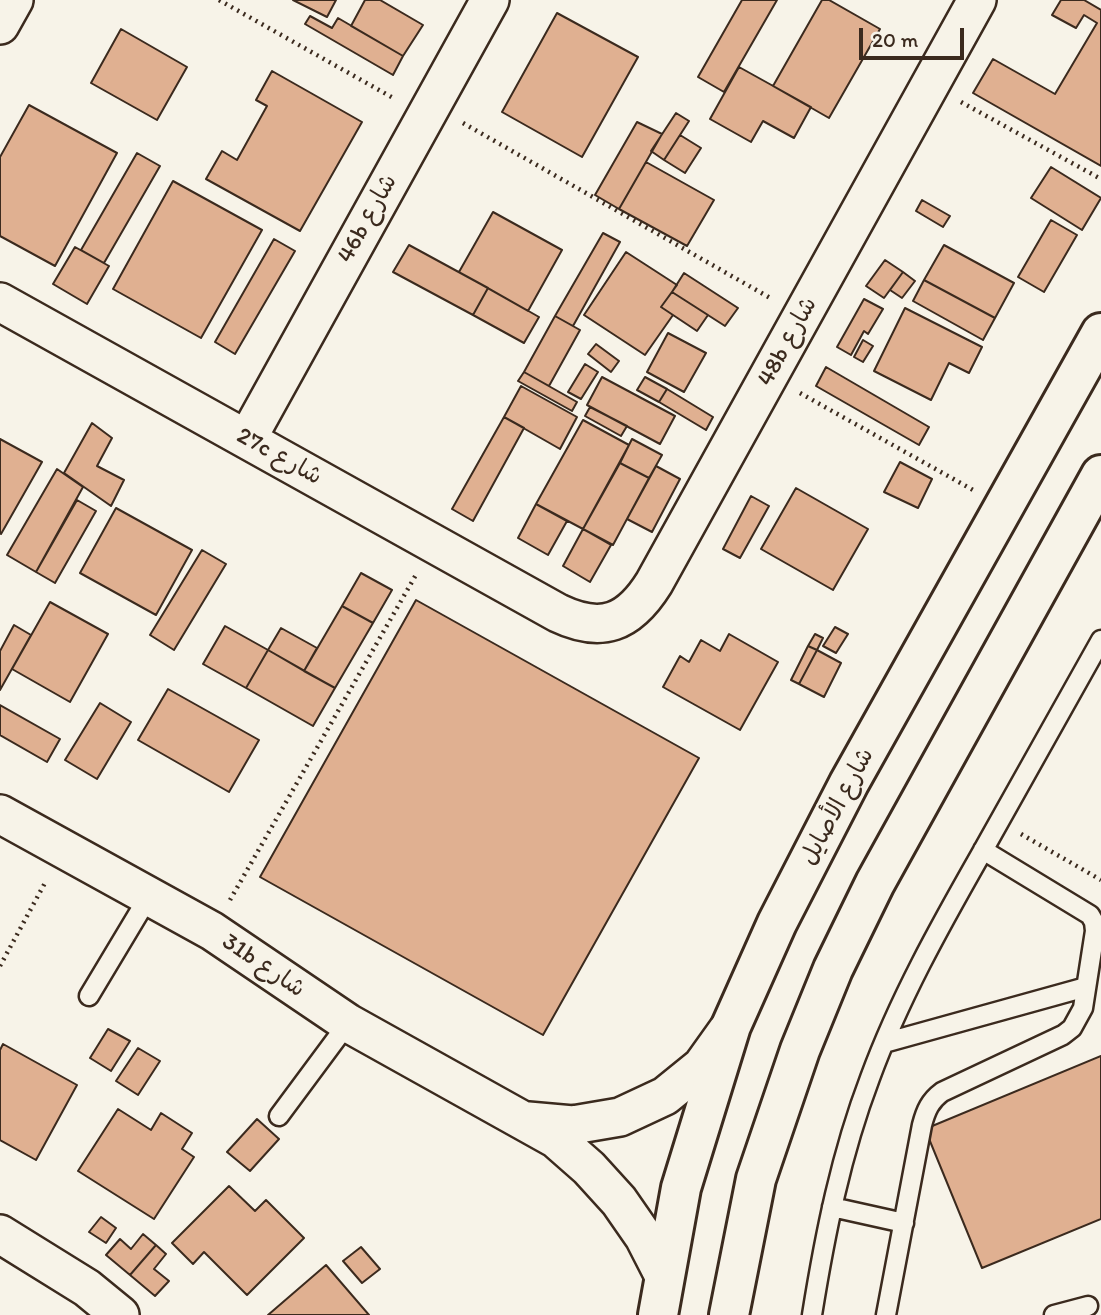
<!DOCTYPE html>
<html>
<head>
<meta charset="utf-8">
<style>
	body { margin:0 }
	#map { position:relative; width:1101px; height:1315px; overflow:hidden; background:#f7f3e8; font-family:Itim,sans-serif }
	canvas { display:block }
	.scale { position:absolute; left:859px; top:28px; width:105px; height:32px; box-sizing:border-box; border:4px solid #3b2a1e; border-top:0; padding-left:9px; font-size:21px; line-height:24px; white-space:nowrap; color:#3b2a1e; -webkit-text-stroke:5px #f7f3e8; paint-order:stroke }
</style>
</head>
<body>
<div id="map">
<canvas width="1101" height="1315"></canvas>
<div class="scale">20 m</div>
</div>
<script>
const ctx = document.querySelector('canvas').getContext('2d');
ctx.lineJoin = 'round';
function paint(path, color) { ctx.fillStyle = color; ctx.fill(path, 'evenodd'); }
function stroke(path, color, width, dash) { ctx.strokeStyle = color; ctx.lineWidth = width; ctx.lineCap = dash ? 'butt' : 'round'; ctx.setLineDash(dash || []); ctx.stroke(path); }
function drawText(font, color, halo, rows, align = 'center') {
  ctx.font = font + ' Itim,"Playpen Sans Arabic",sans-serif'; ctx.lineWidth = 5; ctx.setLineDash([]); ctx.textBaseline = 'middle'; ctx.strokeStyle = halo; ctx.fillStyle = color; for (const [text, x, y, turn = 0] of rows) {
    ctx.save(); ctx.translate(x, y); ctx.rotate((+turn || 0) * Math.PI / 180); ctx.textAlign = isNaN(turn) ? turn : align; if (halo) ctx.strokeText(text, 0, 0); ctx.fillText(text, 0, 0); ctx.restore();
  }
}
const building = new Path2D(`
	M 293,0 L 336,0 L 327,17 Z
	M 365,0 L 380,0 L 423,25 L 403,56 L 351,26 Z
	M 742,0 L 777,0 L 724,92 L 698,77 Z
	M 822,0 L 829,0 L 880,29 L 829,118 L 773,86 Z
	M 1061,0 L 1084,0 L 1101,10 L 1101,166 L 973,93 L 993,59 L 1055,94 L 1097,23 L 1084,15 L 1076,28 L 1052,15 Z
	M 557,13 L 638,57 L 582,157 L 502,112 Z
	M 310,16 L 332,28 L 338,18 L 403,56 L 393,75 L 305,24 Z
	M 121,29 L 187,67 L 157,120 L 91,83 Z
	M 739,67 L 811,107 L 794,138 L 763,121 L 751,142 L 710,119 Z
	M 272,71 L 362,122 L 300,231 L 206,179 L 222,151 L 237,160 L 267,106 L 256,100 Z
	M 29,105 L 117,153 L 55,266 L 0,236 L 0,157 Z
	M 676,113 L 689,121 L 664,160 L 651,151 Z
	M 637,122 L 662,134 L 619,209 L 595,195 Z
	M 680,135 L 701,148 L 685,173 L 664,160 Z
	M 137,153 L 160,166 L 104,263 L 81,250 Z
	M 646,162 L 714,200 L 687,246 L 619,209 Z
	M 1051,167 L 1101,198 L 1082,230 L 1031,198 Z
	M 173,181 L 262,230 L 201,338 L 113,289 Z
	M 922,200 L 950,216 L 943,227 L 916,211 Z
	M 493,212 L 562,250 L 528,311 L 459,272 Z
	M 1051,220 L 1077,235 L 1044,292 L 1018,277 Z
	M 603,233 L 620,242 L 573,326 L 555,316 Z
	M 274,239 L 295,251 L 235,354 L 215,342 Z
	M 409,245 L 488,288 L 473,315 L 393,272 Z
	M 944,245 L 1014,283 L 995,318 L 924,280 Z
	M 75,247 L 109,266 L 87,304 L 53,284 Z
	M 626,252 L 677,285 L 661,307 L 673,315 L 645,355 L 584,315 Z
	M 885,260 L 903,272 L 884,298 L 866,286 Z
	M 903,272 L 915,281 L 902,298 L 890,290 Z
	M 684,273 L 738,308 L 725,326 L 672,292 Z
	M 924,280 L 995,318 L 983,340 L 913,301 Z
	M 488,288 L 539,317 L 524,343 L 473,315 Z
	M 672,292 L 708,315 L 697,331 L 661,307 Z
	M 864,299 L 883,309 L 868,334 L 864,331 L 851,355 L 837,347 Z
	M 905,308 L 982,347 L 969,373 L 949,363 L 931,400 L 874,371 Z
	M 555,316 L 580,330 L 549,386 L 524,372 Z
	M 668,333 L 706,353 L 684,392 L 647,372 Z
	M 863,340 L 873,346 L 863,362 L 854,357 Z
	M 596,344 L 619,361 L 611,372 L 588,354 Z
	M 585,364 L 598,372 L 581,399 L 568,392 Z
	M 826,367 L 929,427 L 919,445 L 816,386 Z
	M 524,372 L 577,402 L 572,411 L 518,381 Z
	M 602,377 L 675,416 L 660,444 L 587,405 Z
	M 645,377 L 667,389 L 659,402 L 637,390 Z
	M 521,386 L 577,417 L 560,449 L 504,417 Z
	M 667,389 L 713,417 L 706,430 L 659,402 Z
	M 590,407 L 627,426 L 621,436 L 585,416 Z
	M 504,417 L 524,428 L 473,521 L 452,509 Z
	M 583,420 L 629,445 L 583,529 L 536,504 Z
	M 92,423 L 112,438 L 97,466 L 124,480 L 111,506 L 64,473 Z
	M 0,439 L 42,462 L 1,534 L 0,533 Z
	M 632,439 L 662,455 L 649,478 L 620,463 Z
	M 900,462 L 932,479 L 918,508 L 884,492 Z
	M 620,463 L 649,478 L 613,545 L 583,529 Z
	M 656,466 L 680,479 L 652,532 L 627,519 Z
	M 57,469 L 83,487 L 36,572 L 7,555 Z
	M 796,488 L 868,529 L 833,590 L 761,549 Z
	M 751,496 L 769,506 L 740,558 L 723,549 Z
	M 77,500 L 96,511 L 55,583 L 36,572 Z
	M 536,504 L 567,521 L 548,555 L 518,538 Z
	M 116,508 L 192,550 L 156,615 L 80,573 Z
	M 583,529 L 611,545 L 590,582 L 563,566 Z
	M 202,550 L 226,564 L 174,650 L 150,635 Z
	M 361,573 L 392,590 L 373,623 L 342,606 Z
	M 416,600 L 699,758 L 543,1035 L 260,877 Z
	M 50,602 L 108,634 L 70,702 L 12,669 Z
	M 342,606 L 373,623 L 335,688 L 304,671 Z
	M 14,625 L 31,635 L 0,690 L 0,651 Z
	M 225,626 L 268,650 L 246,688 L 203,664 Z
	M 835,627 L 848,634 L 836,653 L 823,646 Z
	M 281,628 L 317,648 L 304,671 L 268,650 Z
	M 729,634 L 778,662 L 740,730 L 663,687 L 680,656 L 689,662 L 701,640 L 720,651 Z
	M 815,634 L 823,638 L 817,650 L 808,646 Z
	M 808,646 L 817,650 L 799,684 L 791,680 Z
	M 268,650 L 335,688 L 313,726 L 246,688 Z
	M 817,650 L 841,663 L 824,697 L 799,684 Z
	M 168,689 L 259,740 L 229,792 L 138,740 Z
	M 100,703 L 131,722 L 97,779 L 65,760 Z
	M 0,705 L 60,739 L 47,762 L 0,735 Z
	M 108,1029 L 130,1041 L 111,1071 L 90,1058 Z
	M 3,1044 L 77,1085 L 36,1160 L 0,1140 L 0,1050 Z
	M 138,1048 L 160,1061 L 138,1095 L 116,1081 Z
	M 1101,1056 L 1101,1219 L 982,1268 L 925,1129 Z
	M 118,1109 L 151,1130 L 161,1113 L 192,1133 L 182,1149 L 194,1157 L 154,1219 L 78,1171 Z
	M 257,1119 L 279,1139 L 250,1171 L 227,1152 Z
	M 229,1186 L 255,1211 L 266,1200 L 304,1238 L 247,1295 L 204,1252 L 193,1264 L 172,1243 Z
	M 101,1217 L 116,1228 L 106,1243 L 89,1232 Z
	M 143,1234 L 156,1245 L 130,1275 L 106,1255 L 120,1239 L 131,1249 Z
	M 156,1245 L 166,1254 L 154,1269 L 169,1281 L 155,1296 L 130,1275 Z
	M 361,1247 L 380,1269 L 362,1283 L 343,1261 Z
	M 326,1265 L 369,1315 L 268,1315 Z`);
paint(building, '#e0b091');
stroke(building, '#3b2a1e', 2);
const lane = new Path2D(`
	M 89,996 L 149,896
	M 884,1043 L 1086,987
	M 279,1116 L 348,1023
	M 832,1207 L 904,1223
	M 812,1315 C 825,1234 841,1154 870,1078 C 899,999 940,926 981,854 C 1021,783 1061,712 1101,640
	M 886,1315 L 922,1125 C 926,1110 930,1101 942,1092 L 1063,1035 L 1072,1028 L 1083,1008 L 1095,931 L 1094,922 L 1090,915 L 983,850
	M 1054,1315 L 1088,1306`);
const street = new Path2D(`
	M 0,25 L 14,0
	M 0,302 L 558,613 C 602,634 629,623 654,583 L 977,0
	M 247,439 L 490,0
	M 0,814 L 212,931 L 348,1023 L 556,1139 L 589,1168 L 619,1201 L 644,1237 L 664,1276
	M 528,1121 L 573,1125 L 620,1117 L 665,1096 L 702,1066 L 727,1031
	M 0,1234 L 87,1288 L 120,1315`);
const secondary = new Path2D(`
	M 658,1315 L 681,1188 L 731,1026 L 777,923 L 849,783 L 1101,333
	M 729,1315 L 756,1179 L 800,1050 L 833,969 L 875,883 L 1101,475`);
stroke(lane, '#3b2a1e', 23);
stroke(street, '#3b2a1e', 42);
stroke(secondary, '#3b2a1e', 44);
stroke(new Path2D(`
	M 219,0 L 395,99
	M 961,102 L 1101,179
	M 463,123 L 772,299
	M 800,393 L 973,490
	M 1021,834 L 1101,880
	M 230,900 L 417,573
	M 0,966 L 46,881`), '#3b2a1e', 4.5, [2, 5]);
stroke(lane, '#f7f3e8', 18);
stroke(street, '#f7f3e8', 37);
stroke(secondary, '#f7f3e8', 38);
drawText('24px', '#3b2a1e', '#f7f3e8', [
	["46b شارع",368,219,-61],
	["48b شارع",788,342,-61],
	["27c شارع",279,457,29],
	["شارع الأصايل",838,807,-62],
	["31b شارع",263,966,34]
]);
</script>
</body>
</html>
